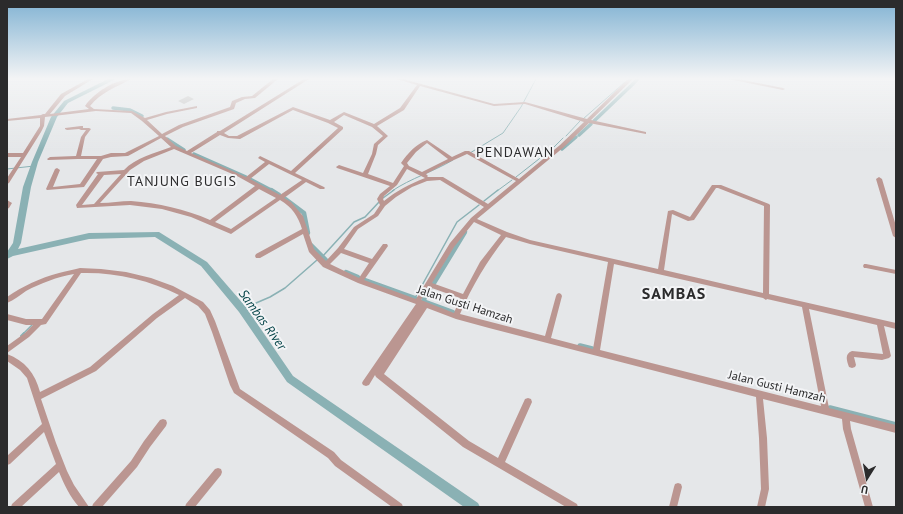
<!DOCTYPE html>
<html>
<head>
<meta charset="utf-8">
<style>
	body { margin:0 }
	#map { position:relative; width:903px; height:514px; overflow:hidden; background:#e5e7e9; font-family:"PT Sans",sans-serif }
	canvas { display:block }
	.frame { position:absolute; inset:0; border:8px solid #2b2b2c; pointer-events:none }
	.north { position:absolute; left:847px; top:458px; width:40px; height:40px; -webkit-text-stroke:3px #f3f4f6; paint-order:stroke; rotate:191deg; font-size:11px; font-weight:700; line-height:16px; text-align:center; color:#2b2b2c }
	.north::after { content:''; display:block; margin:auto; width:14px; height:18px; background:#2b2b2c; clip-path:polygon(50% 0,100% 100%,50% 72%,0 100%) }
</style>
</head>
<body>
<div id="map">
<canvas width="903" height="514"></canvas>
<div class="frame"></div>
<div class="north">U</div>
</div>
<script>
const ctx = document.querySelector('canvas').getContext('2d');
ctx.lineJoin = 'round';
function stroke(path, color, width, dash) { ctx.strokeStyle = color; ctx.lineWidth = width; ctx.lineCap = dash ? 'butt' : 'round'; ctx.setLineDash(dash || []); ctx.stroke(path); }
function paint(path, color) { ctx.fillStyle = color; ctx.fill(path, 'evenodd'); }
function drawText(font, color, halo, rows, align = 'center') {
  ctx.font = font + ' "PT Sans",sans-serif'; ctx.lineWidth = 4; ctx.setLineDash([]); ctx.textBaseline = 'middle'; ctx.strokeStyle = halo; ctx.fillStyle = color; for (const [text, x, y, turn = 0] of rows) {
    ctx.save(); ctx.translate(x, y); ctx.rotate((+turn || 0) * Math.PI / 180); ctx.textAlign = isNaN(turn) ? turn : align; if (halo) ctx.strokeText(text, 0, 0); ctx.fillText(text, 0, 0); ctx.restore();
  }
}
stroke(new Path2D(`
	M 583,119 L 625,82
	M 566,136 L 580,121
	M 470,153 L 503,133 L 521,107 L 536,79
	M 7,169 L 34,166
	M 516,177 L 553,148 L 563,138
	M 392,191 C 411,178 433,172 453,160
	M 497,191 L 512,180`), '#8ab1b4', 1);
stroke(new Path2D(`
	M 383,198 L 394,190
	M 484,201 L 498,190
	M 322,257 L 354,222 L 365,217 L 379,202
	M 415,298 L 457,222 L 479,205
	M 242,309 L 270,297 L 285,288 L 317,260
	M 23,334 L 32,325`), '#8ab1b4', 1.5);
stroke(new Path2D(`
	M 21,336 L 24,333`), '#8ab1b4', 2);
stroke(new Path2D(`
	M 113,108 L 130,110 L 142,116
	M 594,121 L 637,80
	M 579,135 L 591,124
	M 167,139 L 184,150
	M 562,149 L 576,137
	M 194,154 L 246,177
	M 250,179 L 273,191`), '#8ab1b4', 3.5);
stroke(new Path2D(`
	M 271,190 L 279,195
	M 284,198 L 304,213 L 308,233
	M 311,245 L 326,260
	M 346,272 L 358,277
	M 365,280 L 415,298
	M 434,283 L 465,232
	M 430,289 L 423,301 L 453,312`), '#8ab1b4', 4.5);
stroke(new Path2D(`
	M 580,346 L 592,349
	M 830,408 L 896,425`), '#8ab1b4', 5.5);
paint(new Path2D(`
	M 108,79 L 116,79 L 68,103 L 57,117 L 38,162 L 31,187 L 21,243 L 18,249 L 89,233 L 159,232 L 207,262 L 245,306 L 293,376 L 478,503 L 480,507 L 464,507 L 287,382 L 239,312 L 201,266 L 155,237 L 89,239 L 13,256 L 7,259 L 7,252 L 13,243 L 23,187 L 32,162 L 51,117 L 64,101 Z`), '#8ab1b4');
paint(new Path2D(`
	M 188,96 L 194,99 L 184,104 L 178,101 Z`), '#bdbbba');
paint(new Path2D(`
	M 88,79 L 93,79 L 65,96 L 50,114 L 89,109 L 85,106 C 94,93 115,79 131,79 C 117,87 101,92 90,106 L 94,109 L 132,111 L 145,118 L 166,112 L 197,106 L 197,108 L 167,114 L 147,120 L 162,134 L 179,125 L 230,107 L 232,101 L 242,97 L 252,96 L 273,79 L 278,79 L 255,98 L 245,99 L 236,103 L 234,109 L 183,127 L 165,136 L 176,146 L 187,151 L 217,132 L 217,131 L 220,131 L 304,79 L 309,79 L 224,133 L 229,136 L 237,136 L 293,107 L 330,120 L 344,112 L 374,124 L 400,108 L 417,85 L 396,79 L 403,79 L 494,104 L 525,102 L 587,119 L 628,79 L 633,79 L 591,120 L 646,132 L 646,134 L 589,123 L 564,147 L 477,219 L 507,232 L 530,240 L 658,269 L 668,211 L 673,210 L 690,217 L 712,185 L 721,185 L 769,204 L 770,205 L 769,294 L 896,323 L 896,329 L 884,326 L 891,356 L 889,358 L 882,360 L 854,357 L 856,365 L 855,367 L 852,368 L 849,367 C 847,361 844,354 852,351 L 883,354 L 877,325 L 809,309 L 829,408 L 896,425 L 896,433 L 850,421 L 851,429 L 873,507 L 865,507 L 843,429 L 842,419 L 763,399 L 767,438 L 769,489 L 765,507 L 757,507 L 761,489 L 759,438 L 756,397 L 489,328 L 456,319 L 427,308 L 384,374 L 469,441 L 498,458 L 525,399 L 528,398 L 531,399 L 532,402 L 505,462 L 577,504 L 578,507 L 566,507 L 463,447 L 376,377 L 375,375 L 369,385 L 366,386 L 363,385 L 362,383 L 363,381 L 416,304 L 358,283 L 323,267 L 309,252 L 303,234 L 260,258 L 256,258 L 255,256 L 256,254 L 302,229 C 298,216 292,207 280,200 L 231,234 L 191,217 L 162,209 L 130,205 L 77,208 L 76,205 L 98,174 L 96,173 L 97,172 L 124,170 C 135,158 155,153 171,147 L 161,138 L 128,156 L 111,157 L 103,159 L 84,187 L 47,190 L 46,189 L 55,169 L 57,168 L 60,170 L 53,187 L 80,184 L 97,159 L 78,159 L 48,160 L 47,159 L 50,157 L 76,156 L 81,137 L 86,130 L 81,130 L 79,129 L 67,130 L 65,129 L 65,128 L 81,126 L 83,126 L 83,128 L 89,128 L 91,129 L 85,137 L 81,156 L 101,156 L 111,153 L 125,153 L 159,136 L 142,121 L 131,113 L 96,111 L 45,117 L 44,126 L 41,132 L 9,183 L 7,184 L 7,178 L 21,157 L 7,157 L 7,153 L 23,153 L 40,126 L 40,118 L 7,121 L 7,119 L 41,115 L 43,114 L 45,114 L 61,94 ZM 420,86 L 494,106 L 525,104 L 584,122 L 560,145 L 519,179 L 469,151 L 465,151 L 452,157 L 427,140 C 416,144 408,153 401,163 L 404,166 L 393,183 L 368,174 L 376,154 L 378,145 L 388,136 L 377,126 L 404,110 ZM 293,110 L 328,123 L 338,128 L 291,171 L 260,156 L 258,158 L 265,162 L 246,177 L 191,153 L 220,135 L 228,138 L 240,139 ZM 344,115 L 372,127 L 383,136 L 374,144 L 372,154 L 363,173 L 339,165 L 336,167 L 337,168 L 390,186 L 380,194 L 377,199 L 380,205 L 374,214 L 354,227 L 338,248 L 326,261 L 314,249 L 303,216 L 291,202 L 284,198 L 306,182 L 320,189 L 324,189 L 325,188 L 324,187 L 295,173 L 343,129 L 343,127 L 334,122 ZM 427,143 L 448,159 L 422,172 L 409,166 L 407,163 L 416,152 ZM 174,149 L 237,176 L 255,186 L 210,220 C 185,209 158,203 131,201 C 121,201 111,203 100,203 L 130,170 L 144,161 ZM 467,154 L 516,181 L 488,204 L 443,177 L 427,177 L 428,176 L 426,174 L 443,165 ZM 269,164 L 302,180 L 280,195 L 250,179 ZM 407,169 L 425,178 C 410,184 396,191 384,201 L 383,199 L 384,196 L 397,185 ZM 121,174 L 94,204 L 82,205 L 104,175 ZM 440,180 L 484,207 L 471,218 L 450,243 L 416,299 L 364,280 L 388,246 L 387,244 L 383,244 L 372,259 L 344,249 L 358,229 L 378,216 L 385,206 L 396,197 L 412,187 L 427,181 ZM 716,188 L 718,188 L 764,206 L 763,293 L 664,270 L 672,214 L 688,221 L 694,220 ZM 259,189 L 276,198 L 231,229 L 215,222 ZM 474,222 L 501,235 L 480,262 L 463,294 L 432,283 L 454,247 ZM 506,237 L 530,244 L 608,262 L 593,349 L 551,338 L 562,296 L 561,294 L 559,293 L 557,294 L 556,296 L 545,336 L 460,314 C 472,286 487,261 506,237 ZM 341,253 L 369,263 L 359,278 L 330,264 ZM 614,264 L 763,298 L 766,300 L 767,299 L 802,307 L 821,406 L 600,350 ZM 429,287 L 460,298 L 454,313 L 421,300 Z
	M 728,79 L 738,79 L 783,88 L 785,89 L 783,90 Z
	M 879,177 L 882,179 L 896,226 L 896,238 L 893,236 L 876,179 Z
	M 7,200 L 12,203 L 9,208 L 7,209 Z
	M 864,264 L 866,264 L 896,270 L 896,274 L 866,268 L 864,268 L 863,266 Z
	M 80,268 L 101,269 L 126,272 L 151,278 L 173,286 L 203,302 L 210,310 L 215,321 L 240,389 L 334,452 L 341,460 L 402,504 L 403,507 L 392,507 L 335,466 L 328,458 L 234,393 L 230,385 L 212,332 L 205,314 L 198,306 L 185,298 L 157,318 L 96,371 L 41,399 L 56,443 L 67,471 L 74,485 L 89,507 L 79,507 C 70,497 64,484 59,472 L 21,507 L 11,507 L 12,504 L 56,464 L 44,432 L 10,464 L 7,465 L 7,456 L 42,424 L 27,378 L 20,370 L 7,361 L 7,354 C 25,361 35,373 40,392 L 90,367 L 153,314 L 179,295 C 149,280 115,272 81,273 L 46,324 L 41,325 L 29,337 L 7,353 L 7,346 L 25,333 L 33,325 L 26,325 L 7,320 L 7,314 L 26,319 L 42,319 L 74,274 C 57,277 41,283 26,291 C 20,295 14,300 7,303 L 7,297 C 23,286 40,278 59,273 C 65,271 74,270 80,268 Z
	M 163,419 L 166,420 L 167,423 L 166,426 L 150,447 L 137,467 L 102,507 L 92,507 L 93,504 L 131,461 L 144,441 L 160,420 Z
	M 218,468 L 221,469 L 222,472 L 221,475 L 195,507 L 185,507 L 186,504 L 215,469 Z
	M 678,483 L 681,484 L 682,487 L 677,507 L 669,507 L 674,487 L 675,484 Z`), '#bb9691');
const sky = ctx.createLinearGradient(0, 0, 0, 151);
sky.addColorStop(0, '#82b3d3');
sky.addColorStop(0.52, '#f3f4f5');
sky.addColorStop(1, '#f3f4f500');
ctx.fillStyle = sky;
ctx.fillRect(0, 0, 903, 151);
drawText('12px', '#2b2b2c', '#f3f4f6', [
	["Jalan Gusti Hamzah",465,305,18],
	["Jalan Gusti Hamzah",777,387,14]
]);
drawText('italic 13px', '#024246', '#f3f4f6', [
	["Sambas River",262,320,54]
]);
ctx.letterSpacing = '1px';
drawText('14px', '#2b2b2c', '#f3f4f6', [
	["PENDAWAN",515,153],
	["TANJUNG BUGIS",182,182]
]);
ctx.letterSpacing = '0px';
ctx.letterSpacing = '1px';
drawText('bold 16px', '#2b2b2c', '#f3f4f6', [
	["SAMBAS",674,294]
]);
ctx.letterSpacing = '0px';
</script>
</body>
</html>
